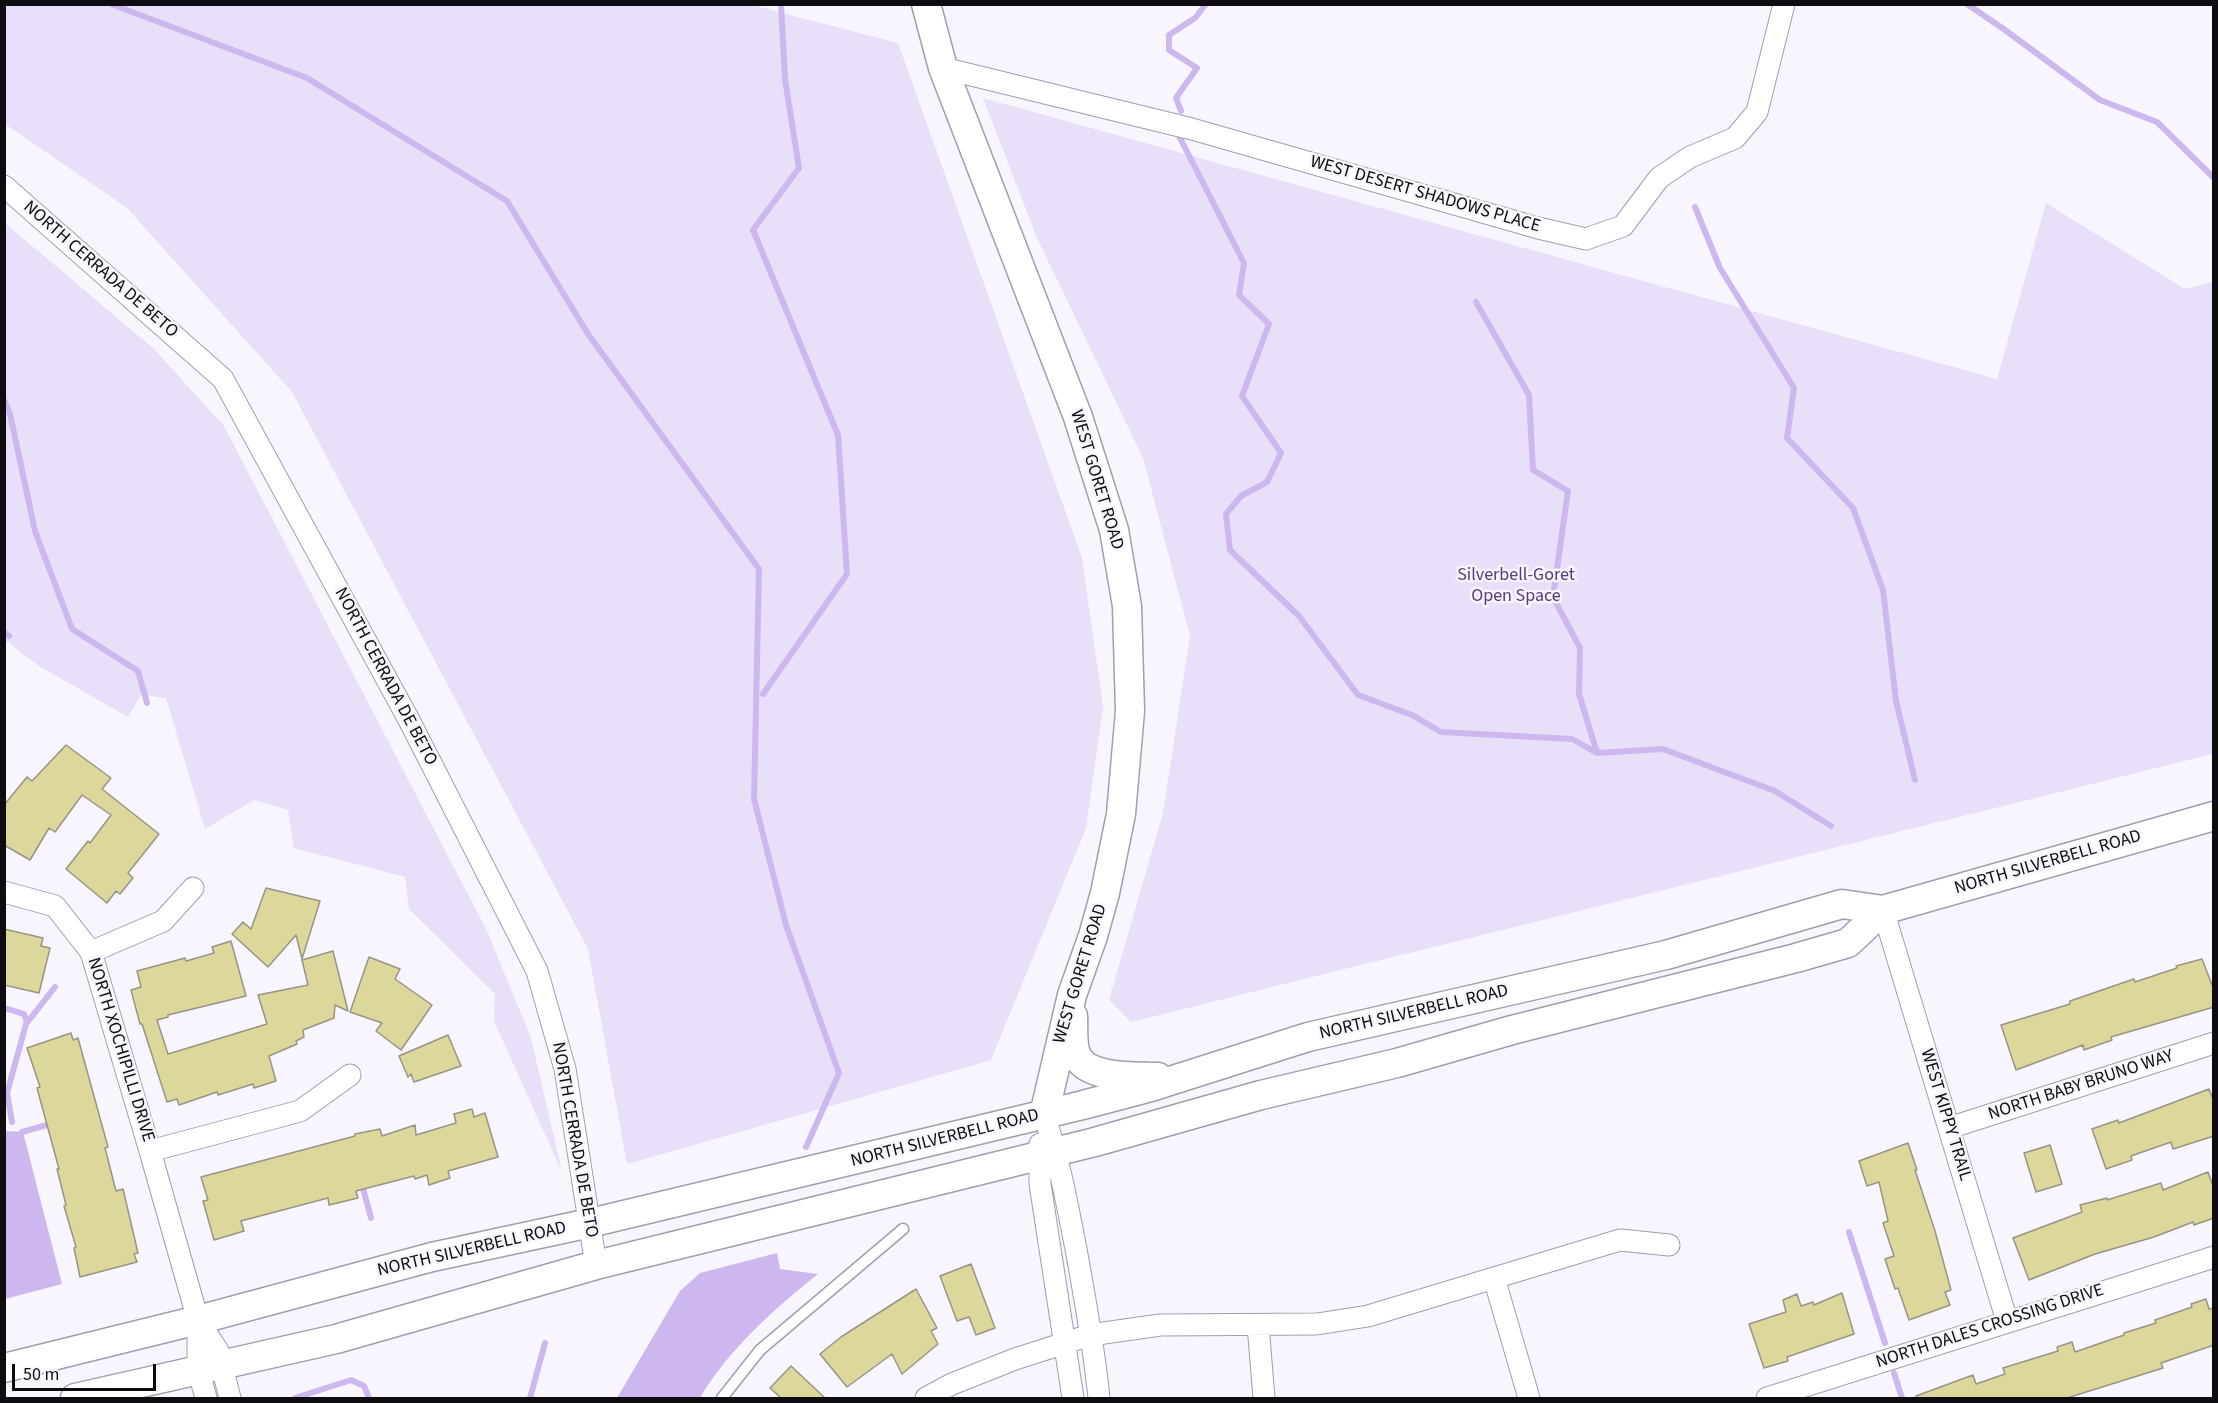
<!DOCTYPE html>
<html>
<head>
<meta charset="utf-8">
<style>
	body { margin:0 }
	#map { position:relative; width:2218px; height:1403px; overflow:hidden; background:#f9f5ff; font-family:"Source Sans 3",sans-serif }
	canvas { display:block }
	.frame { position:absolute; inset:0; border:6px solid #0e0c11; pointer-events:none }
	.scale { position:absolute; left:12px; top:1364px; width:144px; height:27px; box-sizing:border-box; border:3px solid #0e0c11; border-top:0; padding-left:8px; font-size:18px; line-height:21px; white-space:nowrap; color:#0e0c11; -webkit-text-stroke:4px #f9f5ff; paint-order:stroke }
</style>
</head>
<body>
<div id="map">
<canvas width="2218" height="1403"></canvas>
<div class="frame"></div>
<div class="scale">50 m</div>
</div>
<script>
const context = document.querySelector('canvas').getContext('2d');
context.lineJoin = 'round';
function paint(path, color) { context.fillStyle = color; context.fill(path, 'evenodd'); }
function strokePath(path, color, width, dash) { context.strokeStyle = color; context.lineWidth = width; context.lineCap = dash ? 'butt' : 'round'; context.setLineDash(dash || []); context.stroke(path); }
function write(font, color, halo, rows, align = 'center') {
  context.font = font + ' "Source Sans 3",sans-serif'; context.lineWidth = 5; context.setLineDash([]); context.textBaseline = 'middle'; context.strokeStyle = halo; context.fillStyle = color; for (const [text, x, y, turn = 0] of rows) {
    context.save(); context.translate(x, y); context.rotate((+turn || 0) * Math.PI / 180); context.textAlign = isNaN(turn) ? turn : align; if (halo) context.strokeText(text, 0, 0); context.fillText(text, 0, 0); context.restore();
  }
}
const green = new Path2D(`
	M4,5H752L898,43L1082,558L1103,707L1086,828L991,1060L627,1164L588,949L292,392L127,208L5,124Z
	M983,98L1997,379L2046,203L2185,289L2213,282V754L1131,1022L1109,1000L1163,813L1190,636L1143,458L1037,238Z
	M5,223L154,349L224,426L487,931L531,1038L562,1172L494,1021L495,994L409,909L405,877L294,848L288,810L254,800L205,829L166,698L141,695L128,717L39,666L5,640Z`);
const water = new Path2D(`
	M5,1131L23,1132L62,1284L5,1299Z
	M777,1253L780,1269L818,1274C774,1309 728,1350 700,1398H617L680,1291L700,1273Z`);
const stream = new Path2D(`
	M111,4L307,78L507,201L588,334L759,569L754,799L786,925L839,1073L806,1147
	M1967,4L2005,30L2100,100L2157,122L2214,178
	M1181,111L1176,98L1197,68L1169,50V35L1195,18L1206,4
	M1180,138L1244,263L1239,295L1269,324L1242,396L1281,453L1267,482L1241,496L1226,514L1230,550L1299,616L1358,695L1412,715L1441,732L1572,739L1597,753L1663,749L1775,791L1831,826
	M1695,207L1720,268L1794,388L1787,438L1853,508L1883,590L1896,701L1915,780
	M1476,302L1529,395L1533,470L1568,491L1553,597L1580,648L1579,694L1597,753
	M4,400L10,414L35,531L72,629L138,671L147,703
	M4,632L9,636
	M763,694L847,574L838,435L753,230L799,168L785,79L781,4
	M4,1008L24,1014L27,1022
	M12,1122L7,1093L26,1024L55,987
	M22,1132L54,1123
	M361,1181L371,1218
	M1849,1232L1885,1343
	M1894,1373L1902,1398
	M295,1398L351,1380L364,1386L369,1398
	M530,1398L545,1343`);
const building = new Path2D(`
	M66,745L111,778L102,789L159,834L128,873L133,878L120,894L116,891L107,903L66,869L88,841L90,843L111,815L82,795L55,832L49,828L30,860L4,845V805L27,777L32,781Z
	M266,888L320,901L302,959L296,935L268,967L232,934L243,922L251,929Z
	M4,929L43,938L41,946L50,948L39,993L4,985Z
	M231,941L246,996L168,1015V1017L157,1020L168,1054L267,1024L258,995L308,985L302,960L333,951L348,1011L335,1005L334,1018L303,1030L304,1037L296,1041L297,1044L269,1056L276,1081L254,1088L253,1084L218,1095L217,1092L179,1105L177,1099L167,1102L142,1024H140L131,990L141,987L137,971L185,958L186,961L214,953L212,947Z
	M369,957L400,969L395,979L432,1005L401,1050L376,1031L382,1023L350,1012Z
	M2202,959L2214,990V1007L2111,1037L2112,1040L2084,1050L2083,1045L2016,1070L2001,1025L2070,1004V1001L2134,979L2135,982L2177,968L2176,966Z
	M71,1033L73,1040L78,1038L108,1147L105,1148L116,1191L123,1189L138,1253L134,1254L137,1262L80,1277L74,1248L76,1247L64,1206L66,1205L57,1169H59L37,1088L40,1087L27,1048Z
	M448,1035L461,1066L414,1082L411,1074L408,1077L399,1056Z
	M2209,1089L2214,1102V1136L2173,1149L2171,1142L2131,1156L2132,1160L2106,1169L2092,1129L2118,1120L2119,1123Z
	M472,1109L474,1117L485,1113L498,1157L448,1171L450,1178L429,1185L427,1175L415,1179L414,1176L356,1191L358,1198L329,1205L328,1198L241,1221L244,1231L214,1240L203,1201L208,1200L201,1177L355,1136V1134L380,1129L382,1136L415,1125L416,1135L456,1123L454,1114Z
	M1908,1143L1917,1170H1915L1935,1231L1951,1290L1945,1292L1950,1305L1909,1320L1898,1288L1895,1289L1885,1259L1894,1256L1883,1223L1888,1221L1879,1182L1867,1186L1859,1161Z
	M2050,1145L2062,1184L2036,1192L2024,1153Z
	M2208,1172L2214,1189V1218L2194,1225L2193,1222L2154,1237L2095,1254L2029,1280L2013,1238L2082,1212L2080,1205L2107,1198V1200L2161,1183L2163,1190Z
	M971,1264L995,1328L976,1335L969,1317L957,1321L940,1276Z
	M916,1289L937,1328L931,1331L938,1344L902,1374L892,1354L847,1387L820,1354L841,1337Z
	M1842,1293L1854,1334L1787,1357L1788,1361L1764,1368L1749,1324L1786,1312L1783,1300L1797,1294L1801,1306L1813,1302L1814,1305Z
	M2206,1299L2209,1309L2214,1308V1345L2161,1363L2163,1368L2067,1398H1917L1916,1396L1973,1375L1976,1384L2005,1374L2003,1368L2058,1351L2057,1347L2072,1342L2075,1352L2124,1335V1333L2156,1323L2155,1320L2192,1307L2191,1304Z
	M791,1366L825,1398H781L770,1388Z`);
const lane = new Path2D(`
	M722,1398L760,1350L903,1229`);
const street = new Path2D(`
	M943,68L1192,129L1538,228L1586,239L1623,226L1659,178L1690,157L1735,138L1757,112L1784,4
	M4,186L223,379L409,720L537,971L565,1069L596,1265
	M4,892L55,906L91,952L150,1151
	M1883,910L2007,1321
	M91,952L163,921L193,888
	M1044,1115C1059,1159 1067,1203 1076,1249C1085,1298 1094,1348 1099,1398
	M1949,1128L2214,1043
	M1040,1144V1184L1073,1398
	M1494,1278L1529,1398
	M198,1320V1369L206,1398
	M1258,1325L1264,1398
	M230,1398L218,1351L198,1320L150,1151L300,1111L350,1075
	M926,1398L952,1384L1015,1359L1090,1335L1160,1325L1317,1324L1368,1316L1620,1240L1669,1245
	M1767,1398L2214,1257`);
const secondary = new Path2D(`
	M926,4L943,68L1078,417L1114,530L1127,606L1130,711L1121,814L1105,893L1093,936L1072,995L1044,1115
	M1073,1016C1074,1028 1071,1047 1078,1058C1091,1079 1136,1076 1158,1077
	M4,1368L198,1320L432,1257L590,1223L1083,1105L1151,1087L1308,1037L1666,955L1842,904L1883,910L2214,816
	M75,1398L336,1339L596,1265L1095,1142L1261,1095L1397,1063L1512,1030L1796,958L1848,943L1883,910`);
const streetNames = [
	["WEST DESERT SHADOWS PLACE",1425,195,16],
	["NORTH CERRADA DE BETO",100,270,41],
	["WEST GORET ROAD",1096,480,73],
	["NORTH CERRADA DE BETO",385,677,62],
	["NORTH SILVERBELL ROAD",2048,863,-16],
	["WEST GORET ROAD",1081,974,-73],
	["NORTH SILVERBELL ROAD",1414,1013,-13],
	["NORTH XOCHIPILLI DRIVE",120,1050,73],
	["NORTH BABY BRUNO WAY",2081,1086,-18],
	["WEST KIPPY TRAIL",1945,1115,73],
	["NORTH SILVERBELL ROAD",945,1139,-14],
	["NORTH CERRADA DE BETO",574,1140,80],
	["NORTH SILVERBELL ROAD",472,1250,-13],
	["NORTH DALES CROSSING DRIVE",1990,1327,-18]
];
const parkNames = [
	["Silverbell-Goret",1516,576],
	["Open Space",1516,597]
];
paint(green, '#e8dff9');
paint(water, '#ccb8ee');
strokePath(stream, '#ccb8ee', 6);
paint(building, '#dcd79b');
strokePath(building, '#969586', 1.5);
strokePath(lane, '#a29dac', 13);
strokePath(street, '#a29dac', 23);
strokePath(secondary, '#a29dac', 31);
strokePath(lane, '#fff', 10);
strokePath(street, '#fff', 21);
strokePath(secondary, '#fff', 28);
write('18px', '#0e0c11', '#f9f5ff', streetNames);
write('18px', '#573b7c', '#f9f5ff', parkNames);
</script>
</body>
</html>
